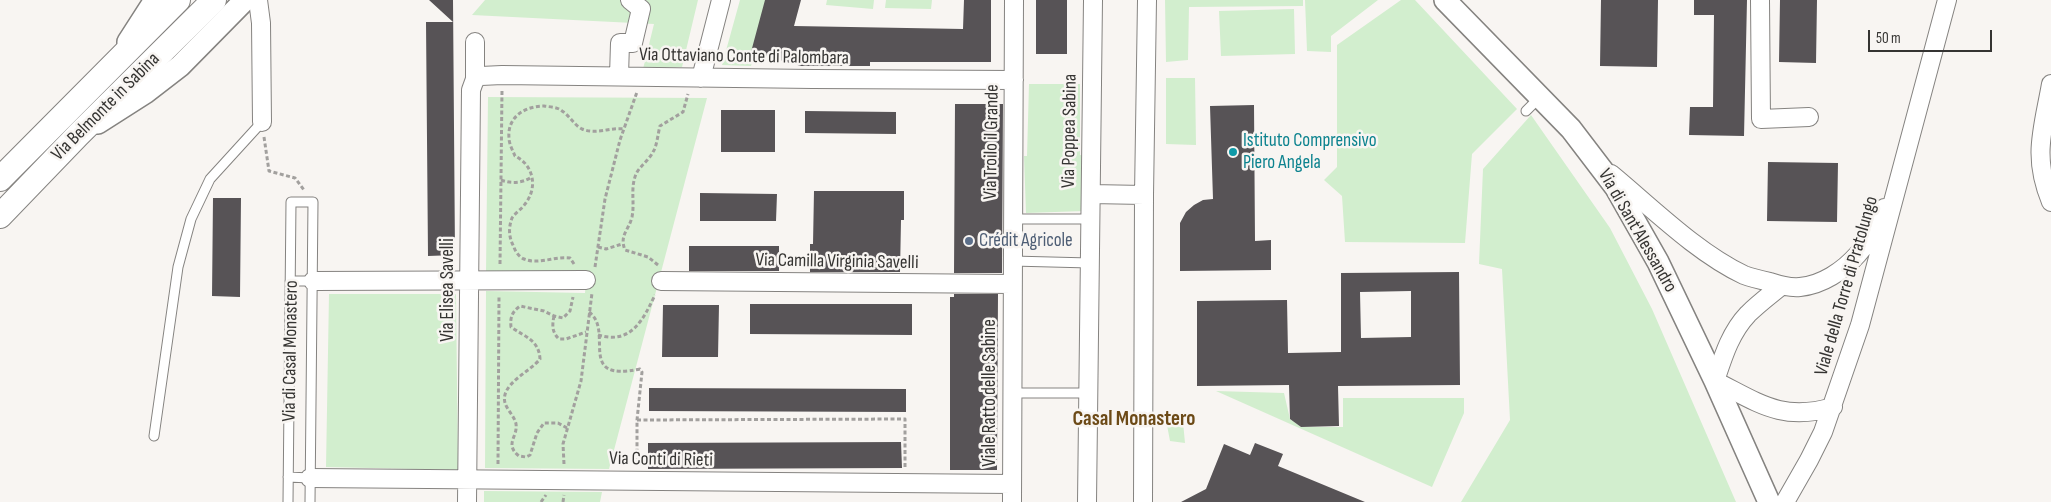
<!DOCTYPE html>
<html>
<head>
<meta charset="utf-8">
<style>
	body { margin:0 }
	#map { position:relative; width:2051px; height:502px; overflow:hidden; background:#f8f5f2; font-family:"Sofia Sans Condensed",sans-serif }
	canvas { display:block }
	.scale { position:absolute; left:1868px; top:30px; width:124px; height:22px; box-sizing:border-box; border:2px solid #353432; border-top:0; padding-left:6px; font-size:15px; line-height:18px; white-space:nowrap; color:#353432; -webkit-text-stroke:4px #f8f5f2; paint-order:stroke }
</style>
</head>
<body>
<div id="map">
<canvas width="2051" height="502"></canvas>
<div class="scale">50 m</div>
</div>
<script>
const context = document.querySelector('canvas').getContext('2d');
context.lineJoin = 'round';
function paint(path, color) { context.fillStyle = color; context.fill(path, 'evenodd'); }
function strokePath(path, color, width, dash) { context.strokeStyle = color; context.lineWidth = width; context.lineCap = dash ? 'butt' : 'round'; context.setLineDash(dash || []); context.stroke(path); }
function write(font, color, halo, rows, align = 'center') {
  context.font = font + ' "Sofia Sans Condensed",sans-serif'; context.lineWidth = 5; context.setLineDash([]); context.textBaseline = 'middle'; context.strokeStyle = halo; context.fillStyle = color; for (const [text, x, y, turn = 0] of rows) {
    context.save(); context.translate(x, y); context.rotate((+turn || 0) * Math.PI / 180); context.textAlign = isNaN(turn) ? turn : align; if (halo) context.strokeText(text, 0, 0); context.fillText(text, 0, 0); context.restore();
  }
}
const green = new Path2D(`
	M485,0H698L682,67L643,69L654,24L472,15Z
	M740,0H769L751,66L722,65Z
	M827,0H874L873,9L826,5Z
	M886,0H932L931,9L885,8Z
	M1165,0H1303V6L1189,7L1188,60L1166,62Z
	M1305,0H1378L1331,36V52L1307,51Z
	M1401,0H1415L1517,109L1472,154L1465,243L1345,242L1342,196L1324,180L1337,167V45Z
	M1294,9L1295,54L1221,56L1219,11Z
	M1166,78H1195L1196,145L1166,144Z
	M1029,84H1080V155L1085,156L1084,211L1026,213L1024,156H1027Z
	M488,97L707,98L609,469L485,468L486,291L585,293L586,280L486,272Z
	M1531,115L1610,228L1652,309L1736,502H1461L1510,420L1502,269L1479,264L1483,169Z
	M329,294H456L458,470L326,467Z
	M1216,391L1284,393L1290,419L1301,427H1343V398H1464V413L1432,487Z
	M1183,422L1185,443L1170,441L1167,425Z
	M484,491L602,492L600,502H484Z`);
const building = new Path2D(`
	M429,0H453L455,255L428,256L426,22H453Z
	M765,0H801L794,26L963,29L964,0H991V62H870V66H801L751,52Z
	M1036,0H1067V54H1036Z
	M1601,0H1658L1657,67L1600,66Z
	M1694,0H1747L1744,136L1689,135L1690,107H1713L1714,15H1694Z
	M1780,0H1817L1816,63L1779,62Z
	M955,104H1003L1002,273H954Z
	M1254,105L1255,241L1271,240V270L1180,271V223L1186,212L1194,205L1203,200L1213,199L1210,106Z
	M721,110H775V152H721Z
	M805,111L896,112V134L805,133Z
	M1768,162L1838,163L1837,222L1767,221Z
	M814,191H904V220H901L900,272H810V244H813Z
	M700,193L777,194L776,221H700Z
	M213,198H241L240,297L212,296Z
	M689,246H779V271H689Z
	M1459,272L1460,385L1338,386L1339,426L1301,427L1290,419L1289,385L1197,386V301L1287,300L1288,353L1341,352V273ZM1411,291V337L1361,338L1360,292Z
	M954,294H998L997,470H950V297H954Z
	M750,304H912V335L750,334Z
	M663,305H719L718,357H662Z
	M649,388L906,389V412L649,411Z
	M901,442L902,468L648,469V443Z
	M1255,443L1283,454L1278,466L1365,502H1181L1206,489L1224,444L1250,455Z`);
const path = new Path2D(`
	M264,137L269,171L295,178L304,190
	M501,180C512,184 522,183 532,177
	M598,247L606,249L622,244
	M500,264L502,90
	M574,264L570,258C555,256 538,265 524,259C519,257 515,251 514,247C509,238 508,229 512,218C515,213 522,209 525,204C538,188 534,165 515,156C513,151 509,144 509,138C507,117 525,106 544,106C550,107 558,107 562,111C570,116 574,125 582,129C596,135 610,127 624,129
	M658,265L648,257L625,250C619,235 629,230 632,217C635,202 630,189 636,174C640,166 649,160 653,152C657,146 658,133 660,126L683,112L688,94
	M595,267L605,199L620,140L637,92
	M589,312C615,331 575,383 640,369L642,372L637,420V466
	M554,316C552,326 552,332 559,339H566L586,332
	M598,335C631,345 643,320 655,295
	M637,420L905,419V469
	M567,428L558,423H544L537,433L530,455L526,457L519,456C504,444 518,437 516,424C515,417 507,410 505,403C500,384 530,372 540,359C539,340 525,337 511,327C510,317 512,312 520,306L544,311L554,316L563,318L570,311L573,297
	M498,464L499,295
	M564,464L563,444L581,381L592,293
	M541,502L546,495
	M563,502L564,495`);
const service = new Path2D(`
	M1526,111L1541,96
	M1012,219H1090
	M1012,261L1090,263
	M290,281H313
	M1012,393H1088
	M154,436L178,267L191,219L210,179L262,122
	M288,477L310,478
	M288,502L291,202H313L310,502`);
const minor = new Path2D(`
	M258,0L261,23L262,122
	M1760,0L1761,119L1809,117
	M619,76L620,43H633L641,9L630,0
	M701,78L721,0
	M475,79L481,76L502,75L813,79L1014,80
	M2051,84C2043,130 2032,156 2051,202
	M1611,174C1651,207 1697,253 1744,275C1752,278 1761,280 1770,282C1779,285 1790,288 1800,287C1822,285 1843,271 1858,254C1870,241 1876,223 1884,208
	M1091,194L1144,195
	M313,281L586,280
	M661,281L1012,284
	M1781,286C1770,295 1758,304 1748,314C1730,333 1723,357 1715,381C1759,403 1782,422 1833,407
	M310,478L1012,484
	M467,502L471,90L475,79V42
	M1012,502L1014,0
	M1087,502L1093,0
	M1143,502L1144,195L1147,0
	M1785,502L1809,460L1823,432L1860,325L1947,0`);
const tertiary = new Path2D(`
	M1445,0L1571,129L1616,188L1658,262L1715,381L1769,502
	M128,42L155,0
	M98,123L145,93L180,66L245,0`);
const secondary = new Path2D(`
	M0,179L178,0
	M0,216L79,134L214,0`);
const markers = [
	[1233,152,5,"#0f9aa8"],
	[969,241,5,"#5c6f8a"]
];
const streetNames = [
	["Via Ottaviano Conte di Palombara",744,57,1],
	["Via Belmonte in Sabina",106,107,-45],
	["Via Poppea Sabina",1070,131,-89],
	["Via Troilo il Grande",992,142,-89],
	["Via di Sant'Alessandro",1637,231,60],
	["Via Camilla Virginia Savelli",837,262,1],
	["Viale della Torre di Pratolungo",1847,286,-74],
	["Via Elisea Savelli",448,290,-90],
	["Via di Casal Monastero",291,351,-89],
	["Viale Ratto delle Sabine",990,393,-90],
	["Via Conti di Rieti",661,460,1]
];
const cultureNames = [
	["Istituto Comprensivo",1243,141],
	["Piero Angela",1243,163]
];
const serviceNames = [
	["Crédit Agricole",979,241]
];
const quarterNames = [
	["Casal Monastero",1134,420]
];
paint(green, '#d2eece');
paint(building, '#575356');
strokePath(service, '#858380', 11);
strokePath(minor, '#858380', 20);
strokePath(tertiary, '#858380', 24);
strokePath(secondary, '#858380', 26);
strokePath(path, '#a2a09e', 3, [4, 2.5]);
strokePath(service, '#fff', 9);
strokePath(minor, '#fff', 18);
strokePath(tertiary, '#fff', 21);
strokePath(secondary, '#fff', 24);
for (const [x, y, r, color] of markers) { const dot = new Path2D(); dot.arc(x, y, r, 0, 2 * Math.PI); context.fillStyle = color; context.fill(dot); strokePath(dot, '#f8f5f2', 2); }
write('19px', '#353432', '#f8f5f2', streetNames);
write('19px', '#0d838f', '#f8f5f2', cultureNames, 'left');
write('19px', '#4e5e75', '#f8f5f2', serviceNames, 'left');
write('bold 21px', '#6c4a17', '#f8f5f2', quarterNames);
</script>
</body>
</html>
